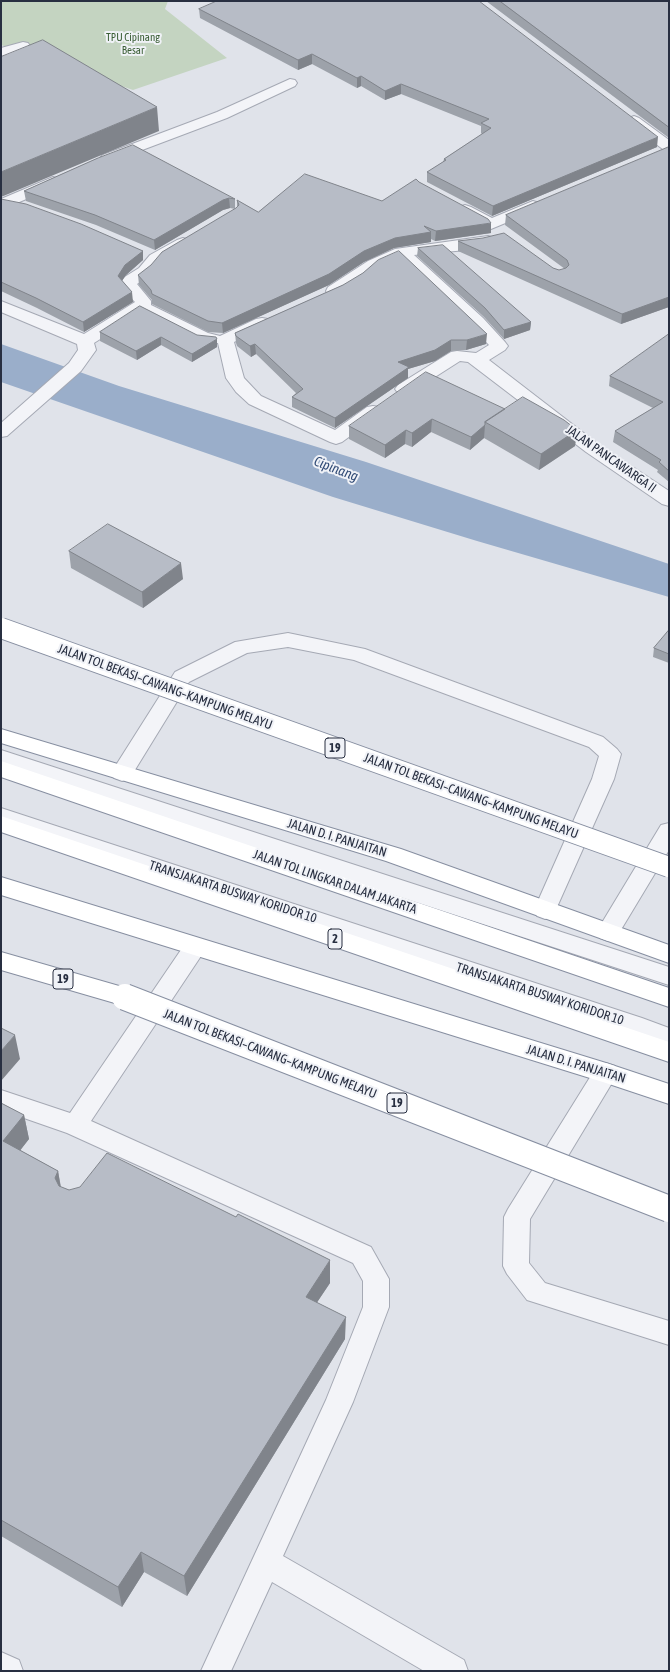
<!DOCTYPE html>
<html>
<head>
<meta charset="utf-8">
<style>
	body { margin:0 }
	#map { position:relative; width:670px; height:1672px; overflow:hidden; background:#e0e3ea; font-family:"Asap Condensed",sans-serif }
	canvas { display:block }
	.frame { position:absolute; inset:0; border:2px solid #282f41; pointer-events:none }
</style>
</head>
<body>
<div id="map">
<canvas width="670" height="1672"></canvas>
<div class="frame"></div>
</div>
<script>
const context = document.querySelector('canvas').getContext('2d');
context.lineJoin = 'round';
function paint(path, color) { context.fillStyle = color; context.fill(path, 'evenodd'); }
function strokePath(path, color, width, dash) { context.strokeStyle = color; context.lineWidth = width; context.lineCap = dash ? 'butt' : 'round'; context.setLineDash(dash || []); context.stroke(path); }
function write(font, color, halo, rows, align = 'center') {
  context.font = font + ' "Asap Condensed",sans-serif'; context.lineWidth = 4; context.setLineDash([]); context.textBaseline = 'middle'; context.strokeStyle = halo; context.fillStyle = color; for (const [text, x, y, turn = 0] of rows) {
    context.save(); context.translate(x, y); context.rotate((+turn || 0) * Math.PI / 180); context.textAlign = isNaN(turn) ? turn : align; if (halo) context.strokeText(text, 0, 0); context.fillText(text, 0, 0); context.restore();
  }
}
const green = new Path2D(`
	M1,1H168L165,9L227,58L133,90L1,45Z`);
const water = new Path2D(`
	M1,344L119,386L366,462L669,564V597L477,541L333,497L1,382Z`);
const lane = new Path2D(`
	M23,42L28,43L30,46L28,49L1,57V48Z
	M288,633L365,649L603,737L617,749L621,754L614,779L553,916L545,919L537,916L534,910L592,779L599,756L589,747L354,660L288,647L247,653L189,682L130,778L122,781L114,778L111,773L175,672L235,642Z
	M1,750L669,967V985L1,766Z
	M1,808L642,1018L669,1028V1048L626,1032L1,824Z
	M669,823V850L616,938L608,941L600,938L597,932L600,926L661,825Z
	M195,938L203,941L207,947L91,1121L371,1247L389,1279V1307L353,1402L283,1556L464,1660L468,1671H424L272,1582L231,1671H201L326,1400L363,1307V1281L353,1263L67,1133L1,1110V1090L70,1113L187,941Z
	M606,1063L615,1066L618,1073L530,1219L529,1263L545,1283L669,1321V1345L527,1300L507,1274L503,1266L504,1217L508,1209L597,1066Z
	M1,1652L19,1660L23,1671H1Z`);
const street = new Path2D(`
	M290,79L295,80L297,83L295,86L227,118L113,161L108,163L103,161L100,158L103,155L217,112Z
	M634,116L639,118L669,140V152L664,150L629,124L626,121L629,118Z
	M53,177L59,179L61,182L59,185L10,206L1,207V199Z
	M533,201L539,203L541,206L539,209L491,229L485,227L459,213L457,210L459,207L465,205L471,207L492,218Z
	M488,236L494,238L496,241L494,244L466,250L414,255L483,318L505,342L508,346L505,350L489,360L598,444L669,491V506L662,504L586,452L468,362L460,361L410,393L404,394L398,393L395,389L398,385L451,352L457,351L476,353L489,345L471,326L399,259L380,268L340,295L334,296L328,295L326,291L328,287L368,261L395,249Z
	M183,238L189,240L191,243L189,246L162,261L151,274L137,284L151,301V305L208,333L220,336L256,319L262,318L268,319L270,323L268,327L234,342L244,378L261,396L335,430L367,407L373,406L379,407L382,411L379,415L342,442L336,444L330,442L249,404L236,392L226,378L218,343L198,342L141,313L94,343L96,350L81,371L7,436L1,437V423L69,363L78,350L77,344L1,312V301L84,334L135,302L120,286L123,278L139,268L150,255L177,240Z`);
const highway = new Path2D(`
	M1,729L401,849L669,945V963L386,861L1,743Z
	M1,761L669,988V1007L1,777Z
	M1,816L669,1042V1062L1,832Z
	M1,877L606,1063L669,1084V1104L606,1083L1,895Z
	M1,952L133,990L137,997L133,1004L125,1006L1,970Z`);
const highwayBridgeFar1 = new Path2D(`
	M1,628L669,867`);
const highwayBridge = new Path2D(`
	M125,997L669,1209`);
const wall = new Path2D(`
	M486,1H669V138Z
	M199,9L657,147L492,216L427,182V172L443,162L444,159L482,134L481,133V126L401,94L385,100L361,86L357,88L312,64L298,70L200,18Z
	M669,147V307L621,324L458,251V241L559,270L565,269L505,225L506,215Z
	M98,158L235,199V209L237,207V200L258,212L382,201L419,182L491,233L435,241L431,239V242L394,248L364,262L329,285L223,333L208,332L152,304V300L139,285L138,275L235,209L230,208L223,210L155,250L96,225L26,201L24,191Z
	M1,199L143,251V260L126,275L122,281L133,302L84,332L37,308L1,291Z
	M418,248L531,322L530,330L504,339L484,317L417,256Z
	M343,285L486,344L466,350L451,351L435,361L408,369V378L335,428L292,407V397L296,393L256,354L251,357L237,346L236,343L235,333Z
	M140,306L217,347L192,362L161,345L137,360L100,341V332Z
	M669,334V482L657,472L658,470L613,442L615,431L653,408L609,386L610,376Z
	M505,409V410L577,430L575,446L539,470L484,438L470,450L431,432L412,447L405,444L385,458L349,439V426Z
	M69,551L183,579L143,608L71,568Z
	M669,630V663L653,657L654,648Z
	M1,1103L24,1115L29,1139L20,1150L58,1171L61,1187L330,1283L317,1302L345,1339L187,1596L144,1572L122,1607L1,1536Z`);
const shadedWall = new Path2D(`
	M312,54V64L298,70V60Z
	M361,76V86L357,88V78Z
	M401,84V94L385,100V91Z
	M157,107L159,131L1,197V172Z
	M658,137L657,147L492,216L493,206Z
	M229,198L230,208L223,210L155,250L154,240L223,200Z
	M491,223V233L435,241L436,231Z
	M431,232V242L394,248L364,262L329,285L223,333L222,323L364,251L395,238Z
	M143,251V260L126,275L119,285L118,276L125,265Z
	M132,292L133,302L84,332L83,322Z
	M669,297V307L621,324L622,314Z
	M531,322L530,330L504,339V330Z
	M487,334L486,344L466,350L467,340Z
	M161,337V345L137,360L136,351Z
	M217,339V347L192,362V354Z
	M451,340V351L435,361L408,369V378L335,428V418L398,362Z
	M255,344L256,354L251,357L250,346Z
	M432,419L431,432L412,447V433Z
	M485,425L484,438L470,450L471,437Z
	M406,430L405,444L385,458V445Z
	M577,430L575,446L539,470L541,454Z
	M181,563L183,579L143,608L142,592Z
	M15,1035L20,1059L1,1081V1051Z
	M24,1115L29,1139L9,1165L3,1141Z
	M58,1171L62,1195L55,1178Z
	M330,1260V1283L306,1319V1297Z
	M346,1317L345,1339L187,1596L184,1576Z
	M141,1552L144,1572L122,1607L118,1587Z`);
const building = new Path2D(`
	M217,1H479L658,137L493,206L427,172L446,160L444,159L491,128L481,123L489,119L401,84L385,91L361,76L357,78L312,54L298,60L199,9Z
	M500,1H669V127Z
	M43,40L157,107L1,172V57Z
	M133,145L235,199L229,198L223,200L154,240L95,215L24,191L98,158Z
	M669,147V297L622,314L458,241L483,238L504,233L553,268L559,270L566,268L569,265L567,260L506,215Z
	M305,174L382,201L416,179L419,182L488,219L491,223L436,231L424,226L431,232L395,238L364,251L329,274L222,323L208,321L152,294L151,290L138,275L151,265L162,252L236,208L239,205L237,200L258,212Z
	M1,199L26,204L81,224L143,251L125,265L118,276L132,292L83,322L36,298L1,282Z
	M443,245L531,322L504,330L485,308L418,248Z
	M399,251L487,334L467,340H451L435,350L398,362L409,367L335,418L292,397L303,389L255,344L250,346L236,336L235,333L343,285L363,273L378,260Z
	M140,306L197,335L216,337L217,339L192,354L161,337L136,351L100,332Z
	M669,334V471L659,462L661,460L615,431L663,402L610,376Z
	M426,372L505,409L485,422V425L471,437L432,419L412,433L406,430L385,445L349,426Z
	M523,397L564,420L577,430L541,454L485,422Z
	M108,524L181,563L142,592L69,551Z
	M669,630V654L654,648Z
	M1,1028L15,1035L1,1051Z
	M1,1103L24,1115L3,1141L58,1171L55,1178L59,1186L69,1190L80,1187L107,1153L236,1217L238,1214L330,1260L306,1297L346,1317L184,1576L141,1552L118,1587L1,1520Z`);
const farParknames = [
	["TPU Cipinang",133,38],
	["Besar",133,51]
];
const shields = [
	[335,748,20],
	[335,939,14],
	[63,979,20],
	[397,1103,20]
];
const shieldNames = [
	["19",335,748],
	["2",335,939],
	["19",63,979],
	["19",397,1103]
];
const streetNames = [
	["JALAN PANCAWARGA II",611,459,35],
	["JALAN TOL BEKASI–CAWANG–KAMPUNG MELAYU",165,687,20],
	["JALAN TOL BEKASI–CAWANG–KAMPUNG MELAYU",471,796,20],
	["JALAN D. I. PANJAITAN",337,838,17],
	["JALAN TOL LINGKAR DALAM JAKARTA",335,882,19],
	["TRANSJAKARTA BUSWAY KORIDOR 10",233,892,18],
	["TRANSJAKARTA BUSWAY KORIDOR 10",540,994,18],
	["JALAN TOL BEKASI–CAWANG–KAMPUNG MELAYU",270,1054,21],
	["JALAN D. I. PANJAITAN",576,1064,17]
];
const waterNames = [
	["Cipinang",336,469,21]
];
paint(green, '#c4d4c1');
paint(water, '#9aaeca');
strokePath(lane, '#a5a9b4', 2);
strokePath(street, '#a5a9b4', 2);
strokePath(highway, '#878fa1', 2);
paint(lane, '#f3f4f8');
paint(street, '#f3f4f8');
paint(highway, '#fff');
strokePath(highwayBridgeFar1, '#878fa1', 22, []);
strokePath(highwayBridge, '#878fa1', 28, []);
strokePath(highwayBridgeFar1, '#fff', 20);
strokePath(highwayBridge, '#fff', 26);
paint(wall, '#9da2aa');
paint(shadedWall, '#80848b');
paint(building, '#b7bcc6');
strokePath(building, '#80848b', 1);
write('11px', '#3a5e35', '#f0f2f7', farParknames);
for (const [x, y, w] of shields) { const box = new Path2D(); box.roundRect(x - w / 2, y - 10, w, 20, 3); context.fillStyle = '#f0f2f7'; context.fill(box); strokePath(box, '#282f41', 1); }
write('bold 12px', '#282f41', null, shieldNames);
write('13px', '#282f41', '#f0f2f7', streetNames);
write('italic 14px', '#314b76', '#f0f2f7', waterNames);
</script>
</body>
</html>
